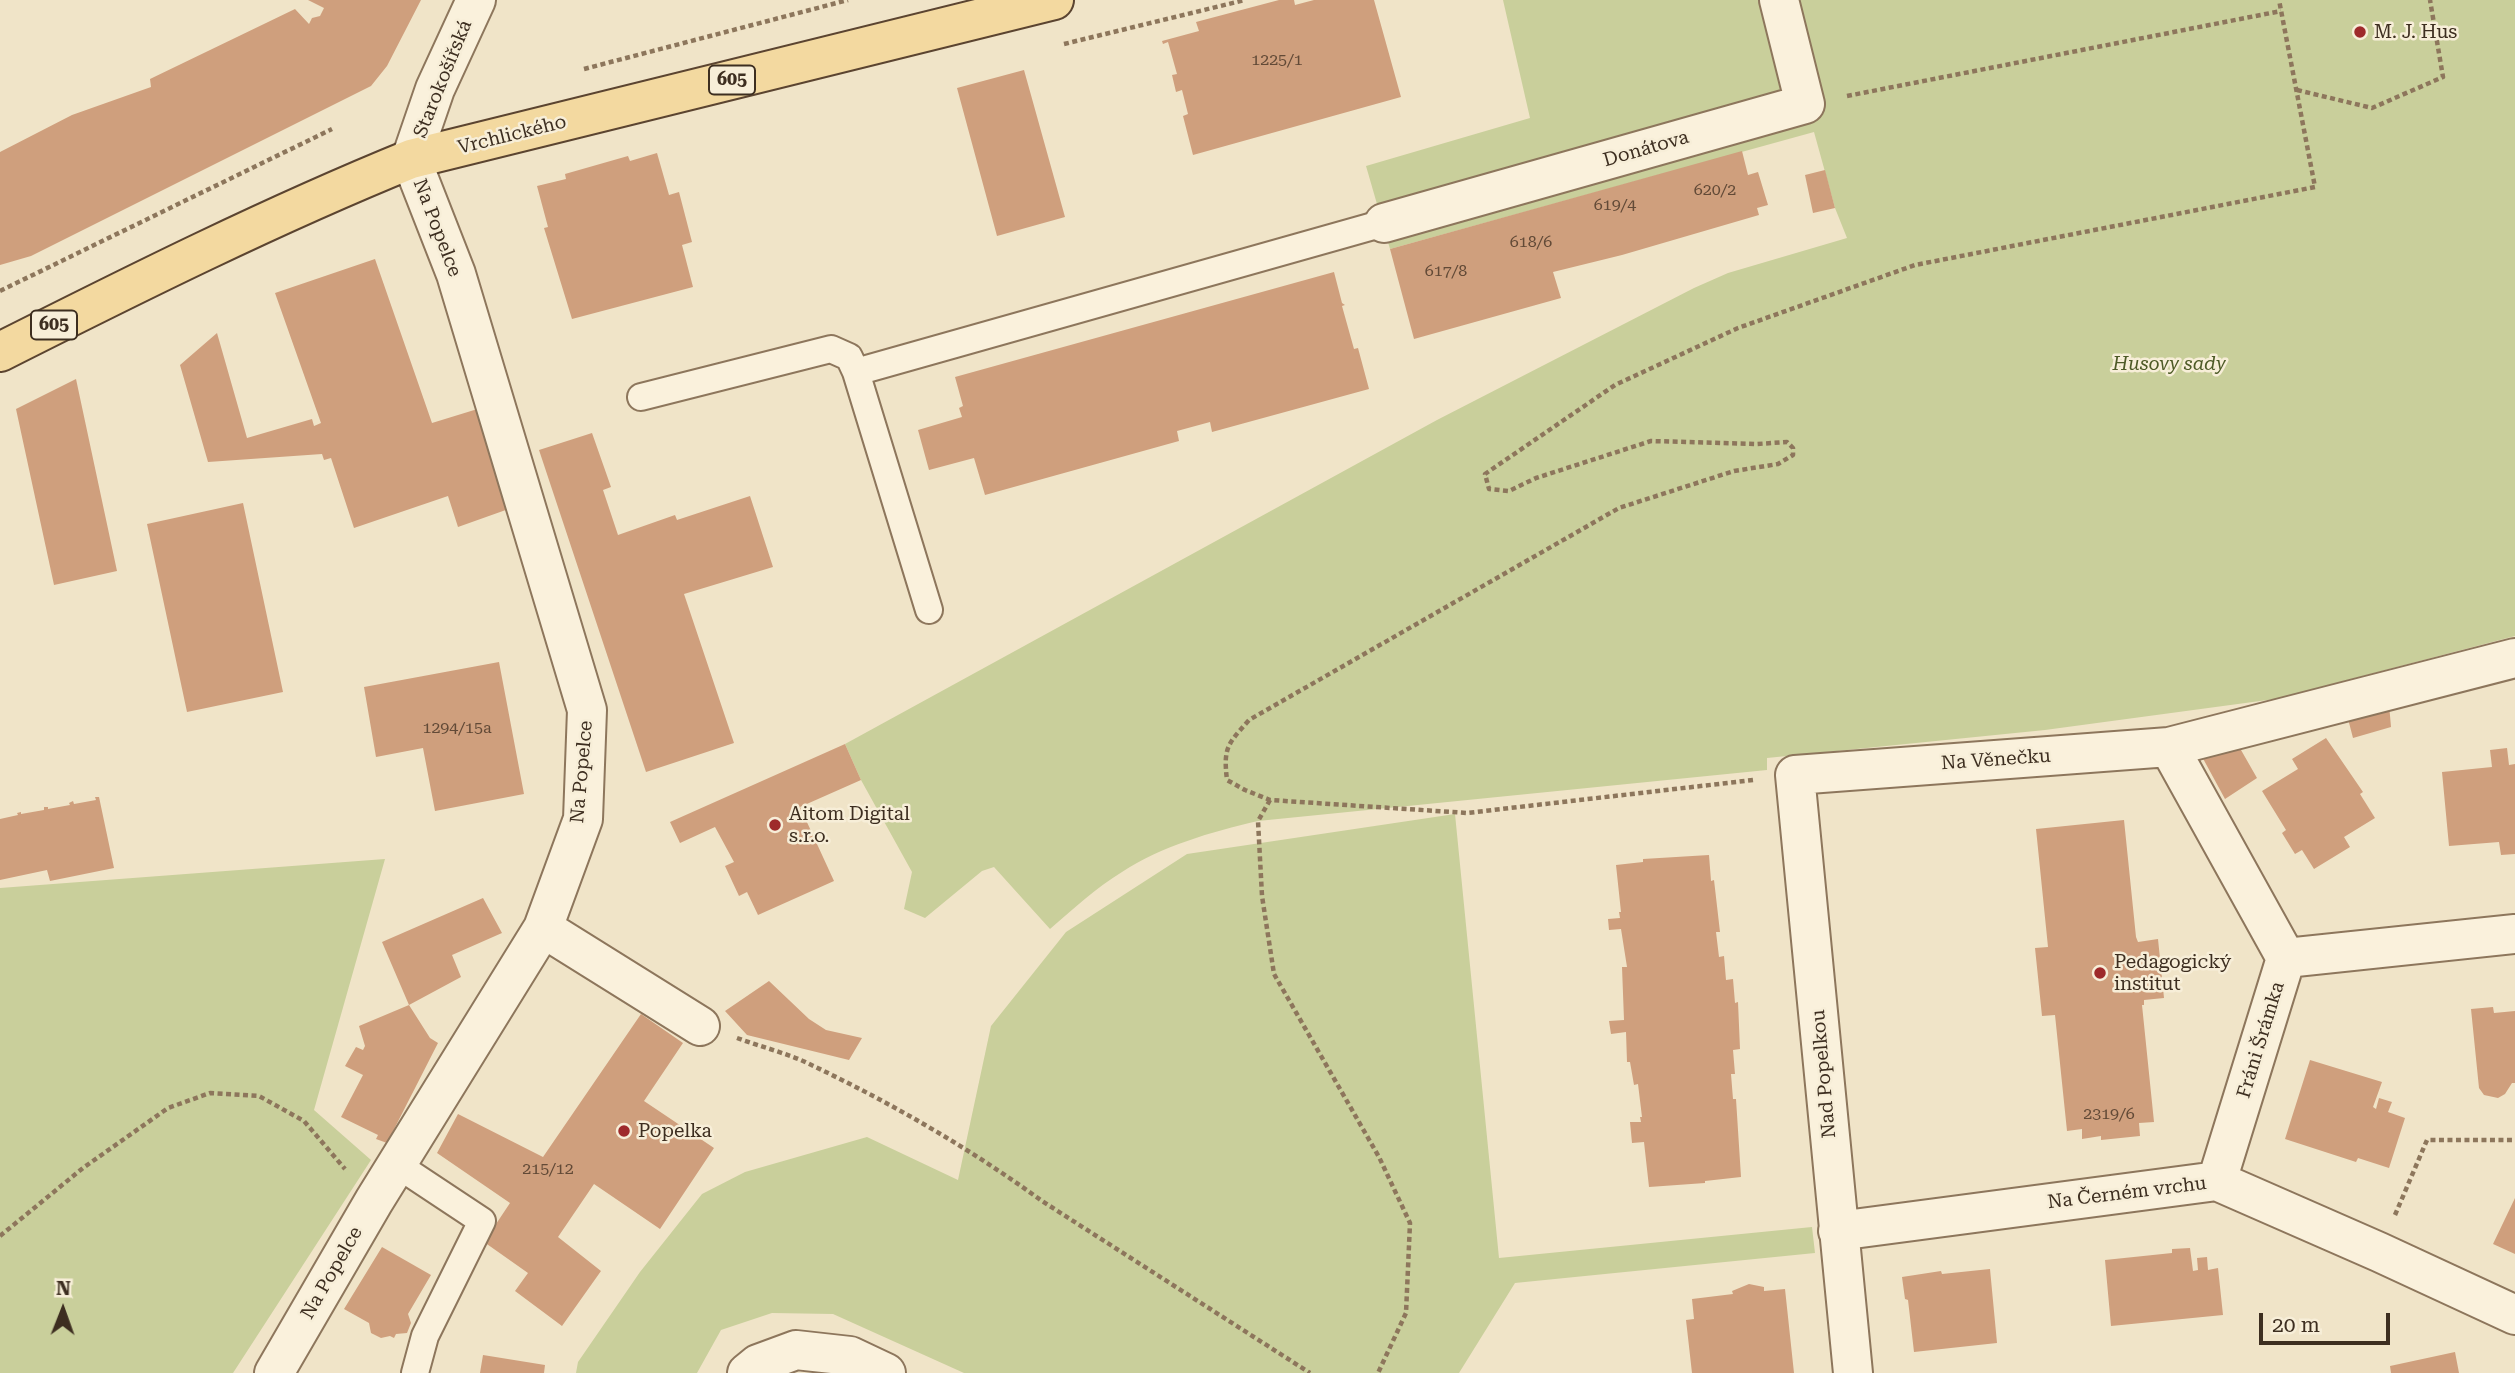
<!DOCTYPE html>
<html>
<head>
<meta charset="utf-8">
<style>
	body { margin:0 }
	#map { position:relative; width:2515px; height:1373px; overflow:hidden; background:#f0e4c8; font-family:"Roboto Serif",serif }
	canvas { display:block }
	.north { position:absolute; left:28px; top:1275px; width:70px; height:70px; -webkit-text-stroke:5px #f7eed8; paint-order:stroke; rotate:1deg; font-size:19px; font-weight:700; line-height:28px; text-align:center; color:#3d2e20 }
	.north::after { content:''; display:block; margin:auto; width:24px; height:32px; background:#3d2e20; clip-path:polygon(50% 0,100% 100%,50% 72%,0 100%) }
	.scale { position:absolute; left:2259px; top:1313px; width:131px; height:32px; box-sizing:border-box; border:4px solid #3d2e20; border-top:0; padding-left:9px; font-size:21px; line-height:24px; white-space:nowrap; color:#3d2e20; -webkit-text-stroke:5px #f7eed8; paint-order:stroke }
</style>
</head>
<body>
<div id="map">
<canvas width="2515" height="1373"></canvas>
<div class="north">N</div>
<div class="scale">20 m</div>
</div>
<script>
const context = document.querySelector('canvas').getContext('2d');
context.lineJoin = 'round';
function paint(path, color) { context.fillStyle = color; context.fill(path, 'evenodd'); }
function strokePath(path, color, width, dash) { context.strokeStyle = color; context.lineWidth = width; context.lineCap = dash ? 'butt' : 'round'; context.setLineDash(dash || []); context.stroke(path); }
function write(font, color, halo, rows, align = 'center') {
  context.font = font + ' "Roboto Serif",serif'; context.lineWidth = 5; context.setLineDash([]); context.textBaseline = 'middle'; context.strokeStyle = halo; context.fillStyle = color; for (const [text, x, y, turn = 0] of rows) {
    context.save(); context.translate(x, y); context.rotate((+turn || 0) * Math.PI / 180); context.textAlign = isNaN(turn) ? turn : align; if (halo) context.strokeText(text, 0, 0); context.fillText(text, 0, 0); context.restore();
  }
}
const green = new Path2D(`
	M1503,0H2515V636L2275,699L2045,730L1767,758V770L1258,821C1211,832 1162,846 1122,872C1096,888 1073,909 1050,929L994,867L982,871L925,918L904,909L912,872L861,780L845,744L1437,420L1694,288L1728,273L1847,238L1835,208L1814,132L1390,249L1366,166L1530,118Z
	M1455,814L1499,1258L1812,1227L1815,1253L1515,1283L1459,1373H964L833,1314L772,1313L721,1330L697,1373H576L578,1362L640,1272L702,1194L745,1172L867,1137L958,1180L991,1026L1066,932L1187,854Z
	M385,859L314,1110L371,1160L233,1373H0V888Z`);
const building = new Path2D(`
	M308,0H421L387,66L371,86L31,256L0,265V152L72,115L151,87L150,79L295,9L309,24L312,18L320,16L324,8Z
	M1279,0H1294L1295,5L1314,0H1374L1401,97L1193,155L1183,116L1188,114L1182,90L1176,92L1172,75L1177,74L1168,42L1163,44L1162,41L1199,31L1196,22Z
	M1024,70L1065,217L997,236L957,88Z
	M1742,151L1748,175L1758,172L1768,205L1757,208L1759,215L1622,255L1553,272L1561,298L1414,339L1390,249Z
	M657,153L669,195L679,192L692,242L682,245L693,287L572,319L544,228L548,227L537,186L566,179L565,174L628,156L630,161Z
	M1825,170L1835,208L1813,213L1805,175Z
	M375,259L432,423L484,407L517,506L458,527L448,496L354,528L331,458L324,460L322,454L208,462L180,365L217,333L247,438L312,419L314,426L321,423L275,293Z
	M1334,272L1342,303L1345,305L1342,306L1354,349L1358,348L1369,389L1212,432L1210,422L1177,431L1179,441L985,495L974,458L929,470L918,430L962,417L959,408L963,406L955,377Z
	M76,379L117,571L54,585L16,409Z
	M592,433L611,487L603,490L618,535L675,515L677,520L750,496L773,567L684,594L734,743L646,772L539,450Z
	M243,503L283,692L187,712L147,524Z
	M499,662L524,794L435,811L423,748L376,757L364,687Z
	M2389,704L2391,727L2353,738L2347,715Z
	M2326,738L2363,792L2360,794L2375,818L2344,837L2350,847L2314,869L2302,850L2295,854L2282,833L2286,830L2262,791L2298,769L2292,759Z
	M2237,743L2257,778L2225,799L2200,753Z
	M845,744L861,780L800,807L834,881L758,915L747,892L739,896L725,866L734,862L715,827L680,843L670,822Z
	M2507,748L2509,765L2515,764V854L2501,855L2499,842L2449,846L2442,772L2492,767L2490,750Z
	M95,797H99L114,868L50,881L47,870L0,880V819L18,815L17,813L21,812V814L44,810V807H48V809L70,805L69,803L73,801L74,804L96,800Z
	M2124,820L2136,937L2138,942L2158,939L2164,998L2144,1000V1005H2142L2154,1122L2139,1123L2140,1136L2101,1140V1136L2082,1139V1129L2067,1131L2055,1015L2042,1016L2035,948L2048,947L2036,829Z
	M1709,855L1711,881L1714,880L1720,932H1716L1719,957L1724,956L1726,980L1733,979L1735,1003L1738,1002L1740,1049L1733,1050L1735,1074H1731L1733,1099H1736L1741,1177L1705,1181V1183L1649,1187L1644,1142L1632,1143L1630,1122H1641L1640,1117H1642L1638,1084L1634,1085L1630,1062H1627L1626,1032L1611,1034L1609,1021L1624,1020L1622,967H1627L1621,929L1609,930L1608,919L1620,918L1619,912H1621L1616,865L1643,862V859Z
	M483,898L502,933L452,955L461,977L409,1005L382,942Z
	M769,981L809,1019L826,1030L862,1038L849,1060L747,1035L725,1011Z
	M409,1005L430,1038L438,1043L387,1143L376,1139L378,1135L341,1117L363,1075L345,1066L356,1047L363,1050L365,1046L359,1026Z
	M2493,1007L2494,1013L2515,1011V1083H2512L2505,1094L2498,1098L2484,1095L2479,1088L2471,1009Z
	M641,1014L683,1043L644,1101L714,1148L660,1229L594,1184L558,1237L601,1271L562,1326L515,1291L528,1273L484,1242L510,1203L437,1153L458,1114L543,1157Z
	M2310,1060L2382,1082L2373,1107L2376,1109L2379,1098L2392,1102L2388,1112L2405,1118L2389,1168L2358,1158L2356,1162L2285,1139Z
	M2515,1198V1254L2493,1244Z
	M382,1247L431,1275L408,1314L411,1323L407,1333L396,1334L394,1338L390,1336L381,1338L371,1333L369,1323L344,1309Z
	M2190,1248L2193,1271L2198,1270L2197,1258L2207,1257L2208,1270L2218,1268L2223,1315L2111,1326L2105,1260L2172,1253V1249Z
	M1990,1269L1997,1343L1914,1352L1908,1300L1905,1299L1902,1277L1941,1271L1942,1274Z
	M1749,1284L1764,1287V1291L1785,1289L1794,1373H1692L1686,1320L1694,1319L1692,1299L1733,1294L1732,1291Z
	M2455,1352L2459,1373H2391L2390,1366Z
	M483,1355L545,1365L544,1373H480Z`);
const path = new Path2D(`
	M1064,44L1245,0
	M584,69L848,0
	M2297,90L2372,108L2443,77L2430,0
	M1847,96L2281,11
	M0,291L332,129
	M1753,780L1467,813L1270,800L1245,790L1227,780C1223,747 1228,744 1249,720L1619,508L1734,471L1778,464L1793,455V448L1787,442L1757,444L1651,441L1536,478L1509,491L1489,489L1485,474L1615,385L1738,328L1915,265L2315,187L2279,0
	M1270,800L1258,821L1262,896L1274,974L1379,1157L1410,1223L1406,1313L1378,1373
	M737,1038C759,1046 782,1052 803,1061C886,1100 968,1147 1042,1201L1310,1373
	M2395,1215L2427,1140H2515
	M0,1236L83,1168L168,1108L210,1093L259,1096L304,1121L345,1169`);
const service = new Path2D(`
	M856,372L1384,223
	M641,397L831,349L849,357L856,372L929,610
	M396,1164L482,1221L425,1336L415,1373`);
const minor = new Path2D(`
	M1384,223L1805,104L1779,0
	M2169,747L2286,958
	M543,928L700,1026
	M2286,958L2515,934
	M2217,1181L2286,958
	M1838,1231L2217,1181L2379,1252L2515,1315
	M274,1373L374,1201L543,928L583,819L587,710L456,274L411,159L435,89L476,0
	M747,1373L758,1364L796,1350L850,1356L886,1373
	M1853,1373L1795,775L2169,747L2515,658`);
const primary = new Path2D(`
	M0,352C135,284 271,216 411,159L1054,0`);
const markers = [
	[2360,32,7,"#9e2a2b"],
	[775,825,7,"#9e2a2b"],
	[2100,973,7,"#9e2a2b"],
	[624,1131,7,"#9e2a2b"]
];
const numberNames = [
	["1225/1",1277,60],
	["620/2",1715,190],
	["619/4",1615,205],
	["618/6",1531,242],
	["617/8",1446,271],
	["1294/15a",457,728],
	["2319/6",2109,1114],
	["215/12",548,1169]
];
const shields = [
	[732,80,46],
	[54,325,46]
];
const shieldNames = [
	["605",732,80],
	["605",54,325]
];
const poiNames = [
	["M. J. Hus",2374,32],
	["Aitom Digital",789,814],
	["s.r.o.",789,836],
	["Pedagogický",2114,962],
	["institut",2114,984],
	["Popelka",638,1131]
];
const streetNames = [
	["Starokošířská",443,79,-68],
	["Vrchlického",512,135,-14],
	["Donátova",1646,149,-16],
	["Na Popelce",437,228,69],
	["Na Věnečku",1996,760,-4],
	["Na Popelce",582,772,-85],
	["Fráni Šrámka",2261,1040,-73],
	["Nad Popelkou",1824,1074,-95],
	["Na Černém vrchu",2127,1193,-7],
	["Na Popelce",332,1273,-60]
];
const parkNames = [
	["Husovy sady",2169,364]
];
paint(green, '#c9cf9b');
paint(building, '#cf9f7d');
strokePath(service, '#8d765c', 30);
strokePath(minor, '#8d765c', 42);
strokePath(primary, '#5b4430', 42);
strokePath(path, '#8d765c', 4.5, [5, 3.5]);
strokePath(service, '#faf1dc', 26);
strokePath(minor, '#faf1dc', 38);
strokePath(primary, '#f3d9a0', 38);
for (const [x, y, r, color] of markers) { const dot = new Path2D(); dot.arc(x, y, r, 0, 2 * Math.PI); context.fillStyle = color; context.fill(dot); strokePath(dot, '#f7eed8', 2.5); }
write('16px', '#624a37', null, numberNames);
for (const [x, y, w] of shields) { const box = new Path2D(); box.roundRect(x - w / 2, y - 14.5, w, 29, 5); context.fillStyle = '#f7eed8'; context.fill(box); strokePath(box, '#3d2e20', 2); }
write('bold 18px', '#3d2e20', null, shieldNames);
write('19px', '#3d2e20', '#f7eed8', poiNames, 'left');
write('19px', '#3d2e20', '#f7eed8', streetNames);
write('italic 19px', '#4d5a26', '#f7eed8', parkNames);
</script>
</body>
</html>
